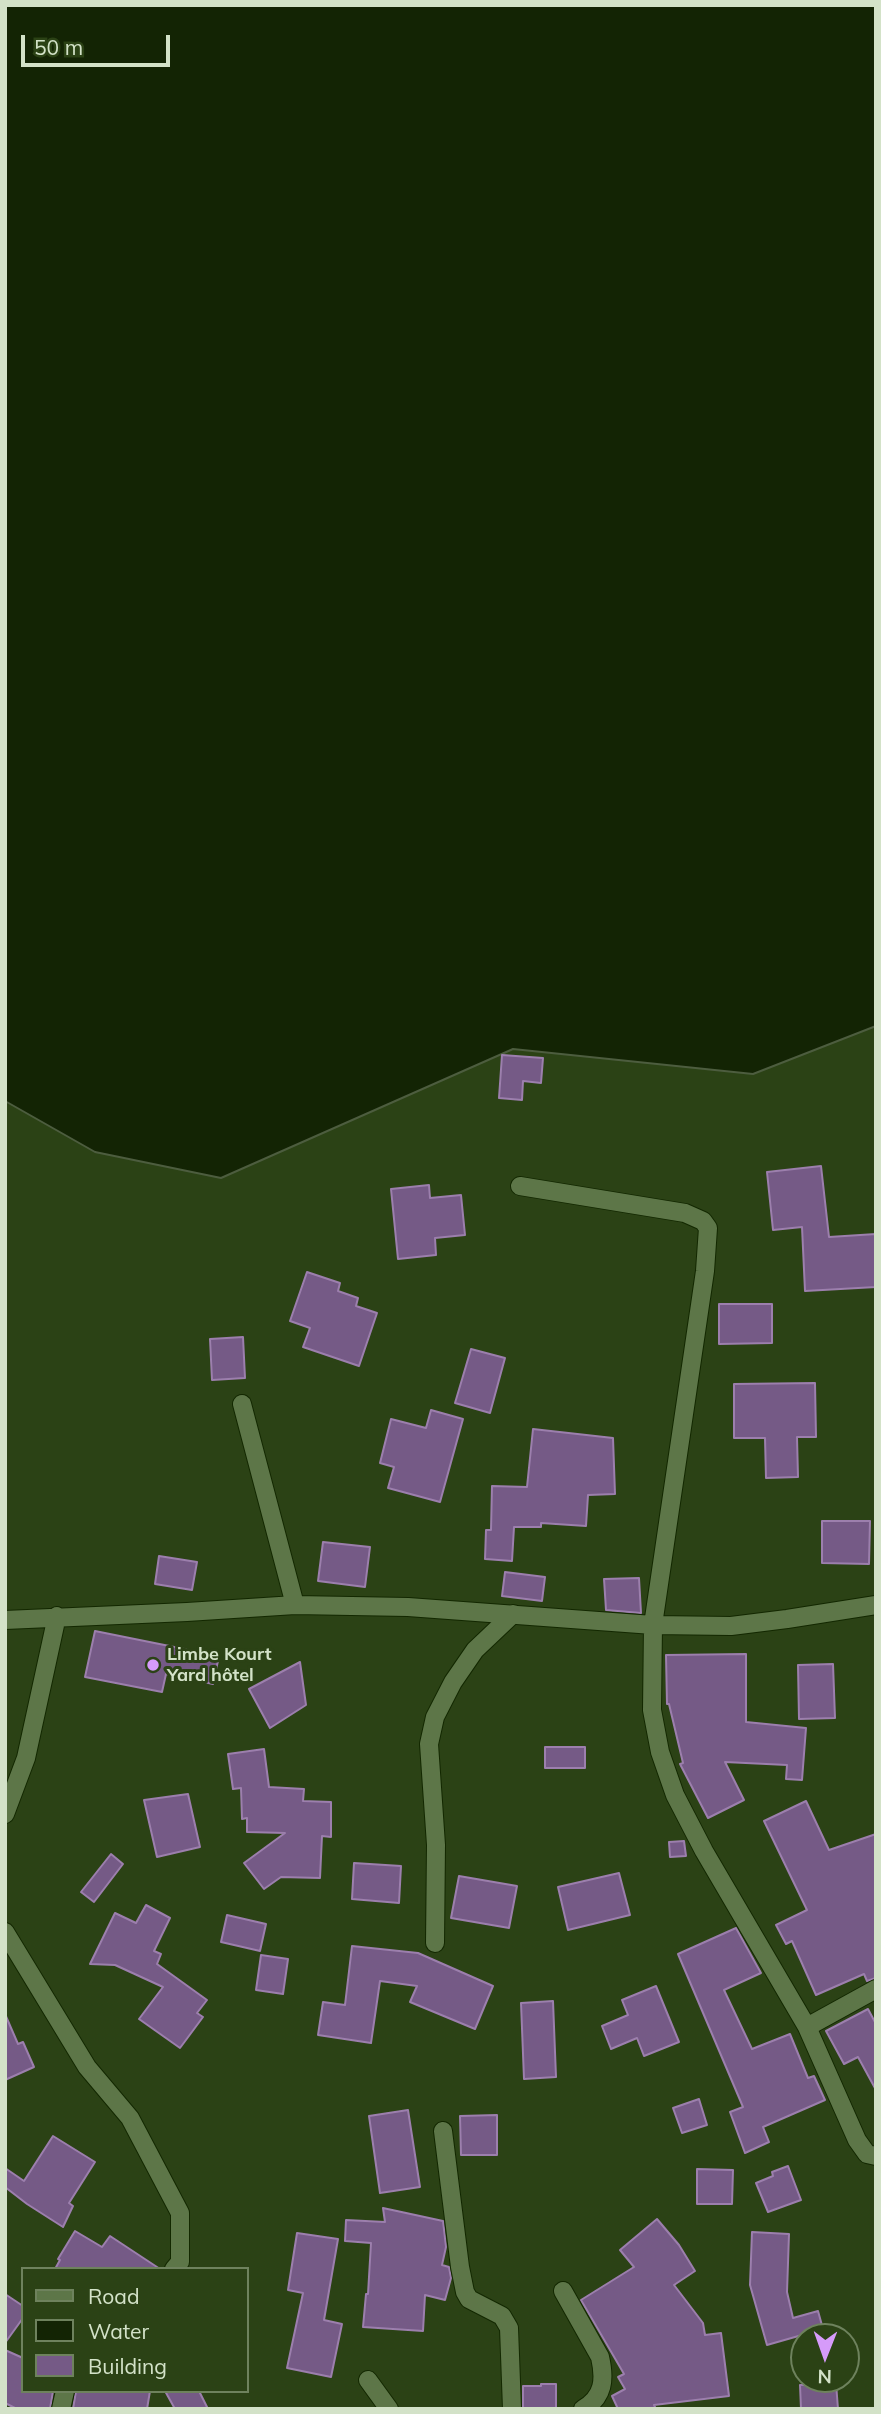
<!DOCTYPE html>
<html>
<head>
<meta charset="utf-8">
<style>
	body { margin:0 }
	#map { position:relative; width:881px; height:2414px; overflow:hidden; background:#2b4215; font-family:Mulish,sans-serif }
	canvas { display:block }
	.frame { position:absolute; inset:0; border:7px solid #d3e2c8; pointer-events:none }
	.legend { position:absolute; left:21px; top:2267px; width:228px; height:126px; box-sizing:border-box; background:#2b4215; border:2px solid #6e825d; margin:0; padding:9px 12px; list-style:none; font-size:21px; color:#d3e2c8 }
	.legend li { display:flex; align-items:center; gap:14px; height:35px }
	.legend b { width:35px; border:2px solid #6e825d }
	.north { position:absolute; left:790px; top:2323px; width:70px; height:70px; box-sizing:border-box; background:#2b4215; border:2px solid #6e825d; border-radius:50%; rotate:181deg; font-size:19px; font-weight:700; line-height:28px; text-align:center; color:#d3e2c8 }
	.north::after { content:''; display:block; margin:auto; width:24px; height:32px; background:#d69bfa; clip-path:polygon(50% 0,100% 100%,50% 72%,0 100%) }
	.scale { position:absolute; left:21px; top:35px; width:149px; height:32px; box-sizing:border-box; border:4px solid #d3e2c8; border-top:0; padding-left:9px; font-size:21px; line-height:24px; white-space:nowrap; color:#d3e2c8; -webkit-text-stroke:5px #2b4215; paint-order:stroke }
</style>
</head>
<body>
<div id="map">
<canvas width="881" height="2414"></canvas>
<div class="frame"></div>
<ul class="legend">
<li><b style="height:9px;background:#5d7648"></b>Road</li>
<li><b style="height:19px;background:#132404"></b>Water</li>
<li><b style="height:19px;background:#755a86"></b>Building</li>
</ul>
<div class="north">N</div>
<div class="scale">50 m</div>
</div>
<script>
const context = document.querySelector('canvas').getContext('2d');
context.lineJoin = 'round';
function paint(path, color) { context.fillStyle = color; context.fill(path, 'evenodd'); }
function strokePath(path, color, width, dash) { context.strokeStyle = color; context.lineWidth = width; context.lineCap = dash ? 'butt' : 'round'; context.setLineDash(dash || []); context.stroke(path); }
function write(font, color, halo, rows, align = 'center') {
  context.font = font + ' Mulish,sans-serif'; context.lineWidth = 6; context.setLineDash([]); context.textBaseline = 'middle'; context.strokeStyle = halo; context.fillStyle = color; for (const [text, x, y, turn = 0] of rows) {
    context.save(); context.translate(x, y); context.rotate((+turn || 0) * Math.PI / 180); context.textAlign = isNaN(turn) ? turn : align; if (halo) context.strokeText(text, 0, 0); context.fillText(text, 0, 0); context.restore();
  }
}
const water = new Path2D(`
	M5,5H876V1026L753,1074L513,1049L221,1178L95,1152L5,1101Z`);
const building = new Path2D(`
	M502,1055L543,1058L541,1083L523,1081L522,1100L499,1098Z
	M821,1166L829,1237L876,1234V1287L805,1291L802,1227L773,1230L767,1172Z
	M429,1185L430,1198L461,1195L465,1235L435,1238L436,1255L398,1259L391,1189Z
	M307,1272L340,1283L338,1291L358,1298L356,1306L377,1313L359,1366L303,1347L310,1328L290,1321Z
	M719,1304H772V1343L719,1344Z
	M243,1337L245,1378L212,1380L210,1339Z
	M471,1349L505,1358L490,1413L455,1403Z
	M815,1383L816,1437H797L798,1477L766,1478L765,1438H734V1384Z
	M431,1410L463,1419L440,1502L388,1488L394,1467L380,1463L391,1419L426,1428Z
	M533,1429L613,1438L615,1494L588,1495L586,1526L541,1523V1527H514L512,1561L485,1559L486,1530H491L492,1486L527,1487Z
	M822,1521H870L869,1564L822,1563Z
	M323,1542L370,1547L365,1587L318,1581Z
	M159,1556L197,1562L192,1590L155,1584Z
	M505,1572L545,1577L542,1601L502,1596Z
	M639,1578L641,1613L606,1610L604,1579Z
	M95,1631L219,1656L213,1684L166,1674L162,1692L85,1677Z
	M746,1654V1722L806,1728L802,1780L786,1779L787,1765L725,1762L744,1800L708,1818L680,1764L683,1763L669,1704H667L666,1655Z
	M300,1662L306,1705L270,1728L249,1689Z
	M833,1664L835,1718L799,1719L798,1665Z
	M545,1747H585V1768H545Z
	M264,1749L269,1787L304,1789L303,1801L331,1802V1837L322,1836L320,1878L281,1877L264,1889L244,1863L285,1833L247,1832V1818L242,1819L241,1788L233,1789L228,1754Z
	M188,1794L200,1847L157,1857L144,1800Z
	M806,1801L829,1850L876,1834V1978L867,1981L864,1974L816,1995L792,1941L786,1944L776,1925L807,1910L764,1821Z
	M684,1841L686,1856L670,1857L669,1842Z
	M111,1854L123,1864L94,1902L81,1892Z
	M354,1863L401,1866L399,1903L352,1899Z
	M619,1873L630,1915L568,1930L558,1887Z
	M459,1876L517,1886L509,1928L451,1918Z
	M146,1905L170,1918L154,1951L161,1954L157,1964L207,2000L197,2013L203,2017L180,2048L139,2019L163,1987L115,1965L90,1964L115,1913L136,1923Z
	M227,1915L266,1924L260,1951L221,1942Z
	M736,1928L761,1973L724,1990L752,2049L790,2034L808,2078L814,2076L825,2100L763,2127L769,2142L745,2153L730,2112L743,2107L678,1954Z
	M352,1946L418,1953L493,1986L475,2029L410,2002L417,1986L380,1981L371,2043L318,2035L323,2002L345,2005Z
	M261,1955L288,1959L283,1994L256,1990Z
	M656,1986L679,2042L644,2056L637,2038L611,2049L602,2026L628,2015L622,2000Z
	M553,2001L556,2077L524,2079L521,2003Z
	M868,2009L876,2024V2090L858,2057L844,2064L826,2031Z
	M5,2014L18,2044L23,2042L34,2067L5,2080Z
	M699,2099L707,2125L682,2133L673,2108Z
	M408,2110L420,2187L380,2193L369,2116Z
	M497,2115V2155H461L460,2116Z
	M53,2136L95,2162L69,2203L73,2206L63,2227L27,2204L5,2187V2168L24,2181Z
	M788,2166L801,2200L768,2212L756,2183L773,2176L772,2172Z
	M697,2169L733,2170L732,2204H697Z
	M383,2208L443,2221L446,2247L442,2265L449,2267L451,2278L445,2300L425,2295L423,2331L363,2327L366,2294H368L371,2243L345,2241L346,2220L385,2222Z
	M657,2219L679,2245L695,2271L674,2285L703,2323L705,2335L721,2333L729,2396L654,2405L656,2409H618L612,2396L625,2389L618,2377L624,2374L581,2300L634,2267L620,2250Z
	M75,2231L102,2247L110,2236L160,2269H55L60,2260L58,2259Z
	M752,2232L789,2234L787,2292L793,2318L818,2311L823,2329L767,2345L750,2285Z
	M297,2233L338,2239L324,2320L342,2324L331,2377L287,2368L303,2293L288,2290Z
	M5,2294L23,2306V2318L5,2343Z
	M5,2350L23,2358V2391H53L50,2409H17L5,2403Z
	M836,2383L838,2409H801L800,2385Z
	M541,2384H556V2409H523V2386H541Z
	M76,2391H150L147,2409H73Z
	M165,2391H199L208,2409H175Z`);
const minor = new Path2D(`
	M520,1186L685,1213L703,1221L708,1228L705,1271L653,1625L652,1710L660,1752L675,1795L704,1851L807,2027L857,2140L867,2154L876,2156
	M242,1404L295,1605
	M5,1620L187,1612L295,1605L408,1607L653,1625L731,1626L787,1619L876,1605
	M5,1814L26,1758L57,1616
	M5,1932L87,2067L130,2118L180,2213V2262L174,2269
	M435,1943L436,1845L429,1744L435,1717L453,1682L475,1650L513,1614
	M807,2027L876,1989
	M443,2131L460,2267L465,2292L469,2299L502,2316L509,2328L512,2409
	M563,2291L600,2357C605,2379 604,2397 583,2409
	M368,2380L389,2409
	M61,2409L65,2391`);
const markers = [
	[153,1665,7,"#d69bfa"]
];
const poiNames = [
	["Limbe Kourt",167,1655],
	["Yard hôtel",167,1676]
];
paint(water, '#132404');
strokePath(water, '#4d5d3f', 2);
paint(building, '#755a86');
strokePath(building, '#9c7fad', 2);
strokePath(minor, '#132800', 20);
strokePath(minor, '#5d7648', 18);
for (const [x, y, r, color] of markers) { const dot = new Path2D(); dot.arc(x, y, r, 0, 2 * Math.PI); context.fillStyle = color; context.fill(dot); strokePath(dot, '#2b4215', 2.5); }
write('bold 18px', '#d3e2c8', '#2b4215', poiNames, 'left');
</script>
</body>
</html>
